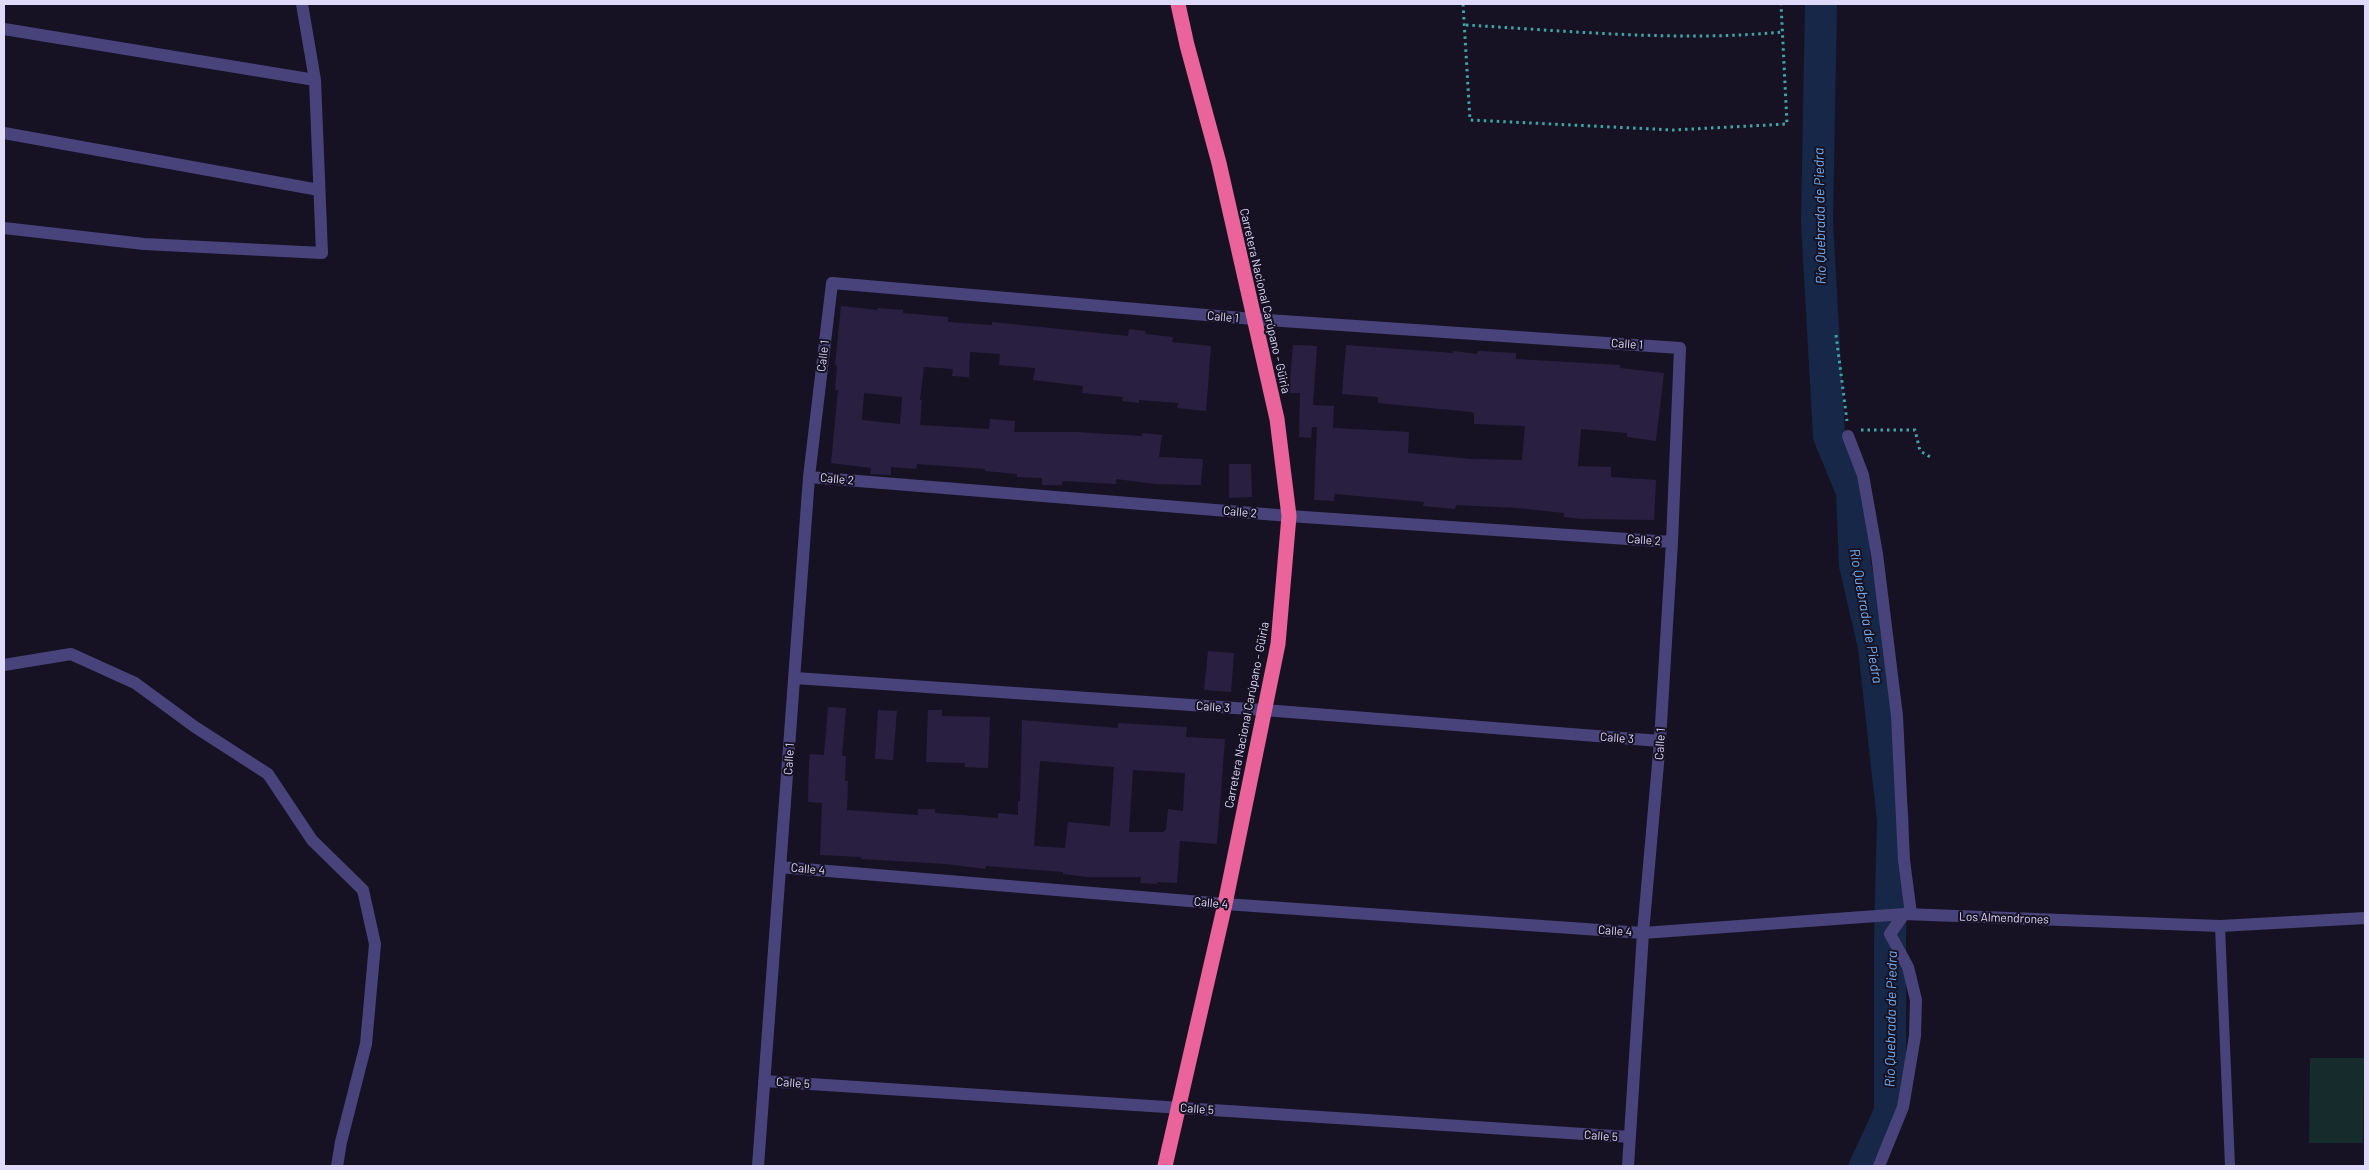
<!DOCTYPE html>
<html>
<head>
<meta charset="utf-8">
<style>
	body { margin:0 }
	#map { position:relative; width:2369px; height:1170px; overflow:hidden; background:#161223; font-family:Barlow,sans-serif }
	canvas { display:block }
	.frame { position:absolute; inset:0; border:5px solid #dfd9fa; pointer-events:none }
</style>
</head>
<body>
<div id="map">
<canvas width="2369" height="1170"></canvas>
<div class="frame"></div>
</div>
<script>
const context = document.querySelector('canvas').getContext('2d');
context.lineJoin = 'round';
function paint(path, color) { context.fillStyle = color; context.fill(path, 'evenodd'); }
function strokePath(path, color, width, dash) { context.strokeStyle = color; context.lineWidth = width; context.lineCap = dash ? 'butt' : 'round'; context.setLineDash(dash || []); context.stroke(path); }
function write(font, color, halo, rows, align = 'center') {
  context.font = font + ' Barlow,sans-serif'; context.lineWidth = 4; context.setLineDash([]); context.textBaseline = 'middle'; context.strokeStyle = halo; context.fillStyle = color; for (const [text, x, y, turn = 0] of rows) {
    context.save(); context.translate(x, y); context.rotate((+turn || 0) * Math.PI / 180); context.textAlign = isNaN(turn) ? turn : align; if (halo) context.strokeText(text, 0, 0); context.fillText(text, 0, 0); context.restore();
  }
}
const green = new Path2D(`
	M2310,1058H2364L2363,1143H2309Z`);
const river = new Path2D(`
	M1821,4L1817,222L1829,436L1852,492L1855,565L1874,647L1893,820L1890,939V1112L1865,1166`);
const building = new Path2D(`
	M841,306L877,310V308L903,310V313L948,317V322L992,325V322L1128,336L1129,329L1146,331L1145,334L1173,337L1172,342L1211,346L1206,411L1177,408L1178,403L1139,400V403L1122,401L1123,397L1082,393L1083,386L1033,380L1035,368L999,365L1000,354L970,352L969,377L952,376L953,369L924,367L920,400H922L920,425L989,429L990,419L1015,421L1014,432H1076L1142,436V433L1162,435L1159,457L1203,459L1201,485L1155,484L1116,479V484L1062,481V485H1042V478L1017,477V474L985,471V469L917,464L916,469L891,467V475L870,474L871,468L831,463L838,390H835L837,366L835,365ZM864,393L902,397L900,424L862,420Z
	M1293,345L1317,346L1313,405L1334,406L1333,428L1409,432L1408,453L1472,459L1522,460L1525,426L1474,424V413L1471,412L1378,403V397L1342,394L1346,345L1453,353V351L1477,354L1478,351L1516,353V359L1620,365V368L1664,373L1656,441L1627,437V433L1581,429L1578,466L1611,467V477L1656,480L1654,520L1583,519L1564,517V513L1518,508L1456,505L1455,509L1423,506L1424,502L1335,494L1334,501L1314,500L1317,427H1312L1311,438L1299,437L1300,393H1289Z
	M1229,464H1251L1252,497L1229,498Z
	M1208,651L1234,653L1231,692L1204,690Z
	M828,707L846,708L842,756H846L845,781H848L847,810L918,815V809H935V813L998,818V813L1018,815V801H1020L1022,720L1118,728V723L1187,727L1186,737L1225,739L1217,844L1180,841L1177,883L1157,882V884L1140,883L1141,877H1088L1063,874V872L986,866L985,869L946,864L861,859V857L820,855L822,803L808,802L809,763L810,754L824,755ZM1040,761L1114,767L1110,826L1068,822L1065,848L1034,846ZM1133,770L1185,773L1183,811L1168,809L1166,830L1163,832H1129Z
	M878,710L897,711L893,760L875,759Z
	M928,710H942V716L990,717L988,768L965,767V763L926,762Z`);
const path = new Path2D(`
	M1463,4L1470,120L1673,130L1787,124L1781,4
	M1466,25C1569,31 1681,42 1782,32
	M1836,335L1847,421
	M1861,430H1915L1920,451L1932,458`);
const lane = new Path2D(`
	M2220,926L2230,1166`);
const street = new Path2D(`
	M4,29L315,80
	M4,133L319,190
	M4,228L144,244L322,253L315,80L302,4
	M1848,436L1863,475L1877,554L1897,716L1904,860L1911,914
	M809,477L1289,516L1672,542
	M4,665L71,654L135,683L195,727L268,774L312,840L363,890L375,944L366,1044L341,1142L337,1166
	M795,678L1264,710L1660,741
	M780,867L1225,904L1643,933L1904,914L2220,926L2365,918
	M764,1081L1630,1137
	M758,1166L809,477L832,283L1253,319L1680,348L1672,542L1660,741L1643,933L1628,1166
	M1879,1166L1903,1107L1915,1036L1916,1000L1908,967L1890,934L1904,914`);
const highway = new Path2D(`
	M1165,1166L1225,904L1278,644L1289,516L1277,419L1219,163L1187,45L1178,4`);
const streetNames = [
	["Carretera Nacional Carúpano - Güiria",1265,301,77],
	["Calle 1",1223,317,5],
	["Calle 1",1627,344,4],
	["Calle 1",823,356,-83],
	["Calle 2",837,479,5],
	["Calle 2",1240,512,5],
	["Calle 2",1644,540,4],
	["Calle 3",1213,707,4],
	["Carretera Nacional Carúpano - Güiria",1247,715,-79],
	["Calle 3",1617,738,4],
	["Calle 1",1660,744,-86],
	["Calle 1",789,759,-86],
	["Calle 4",808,869,5],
	["Calle 4",1211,903,5],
	["Los Almendrones",2004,918,2],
	["Calle 4",1615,931,4],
	["Calle 5",793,1083,4],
	["Calle 5",1197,1109,4],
	["Calle 5",1601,1136,4]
];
const waterNames = [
	["Río Quebrada de Piedra",1820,216,-91],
	["Río Quebrada de Piedra",1866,616,80],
	["Río Quebrada de Piedra",1891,1019,-89]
];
paint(green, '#152b2c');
strokePath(river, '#172747', 32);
paint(building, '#292041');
strokePath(path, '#3fa6a7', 3, [2.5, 4]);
strokePath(lane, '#49437b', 10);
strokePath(street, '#49437b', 12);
strokePath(highway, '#ea649b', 15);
write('12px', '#dfd9fa', '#161223', streetNames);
write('italic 14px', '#74acec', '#161223', waterNames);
</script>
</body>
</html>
